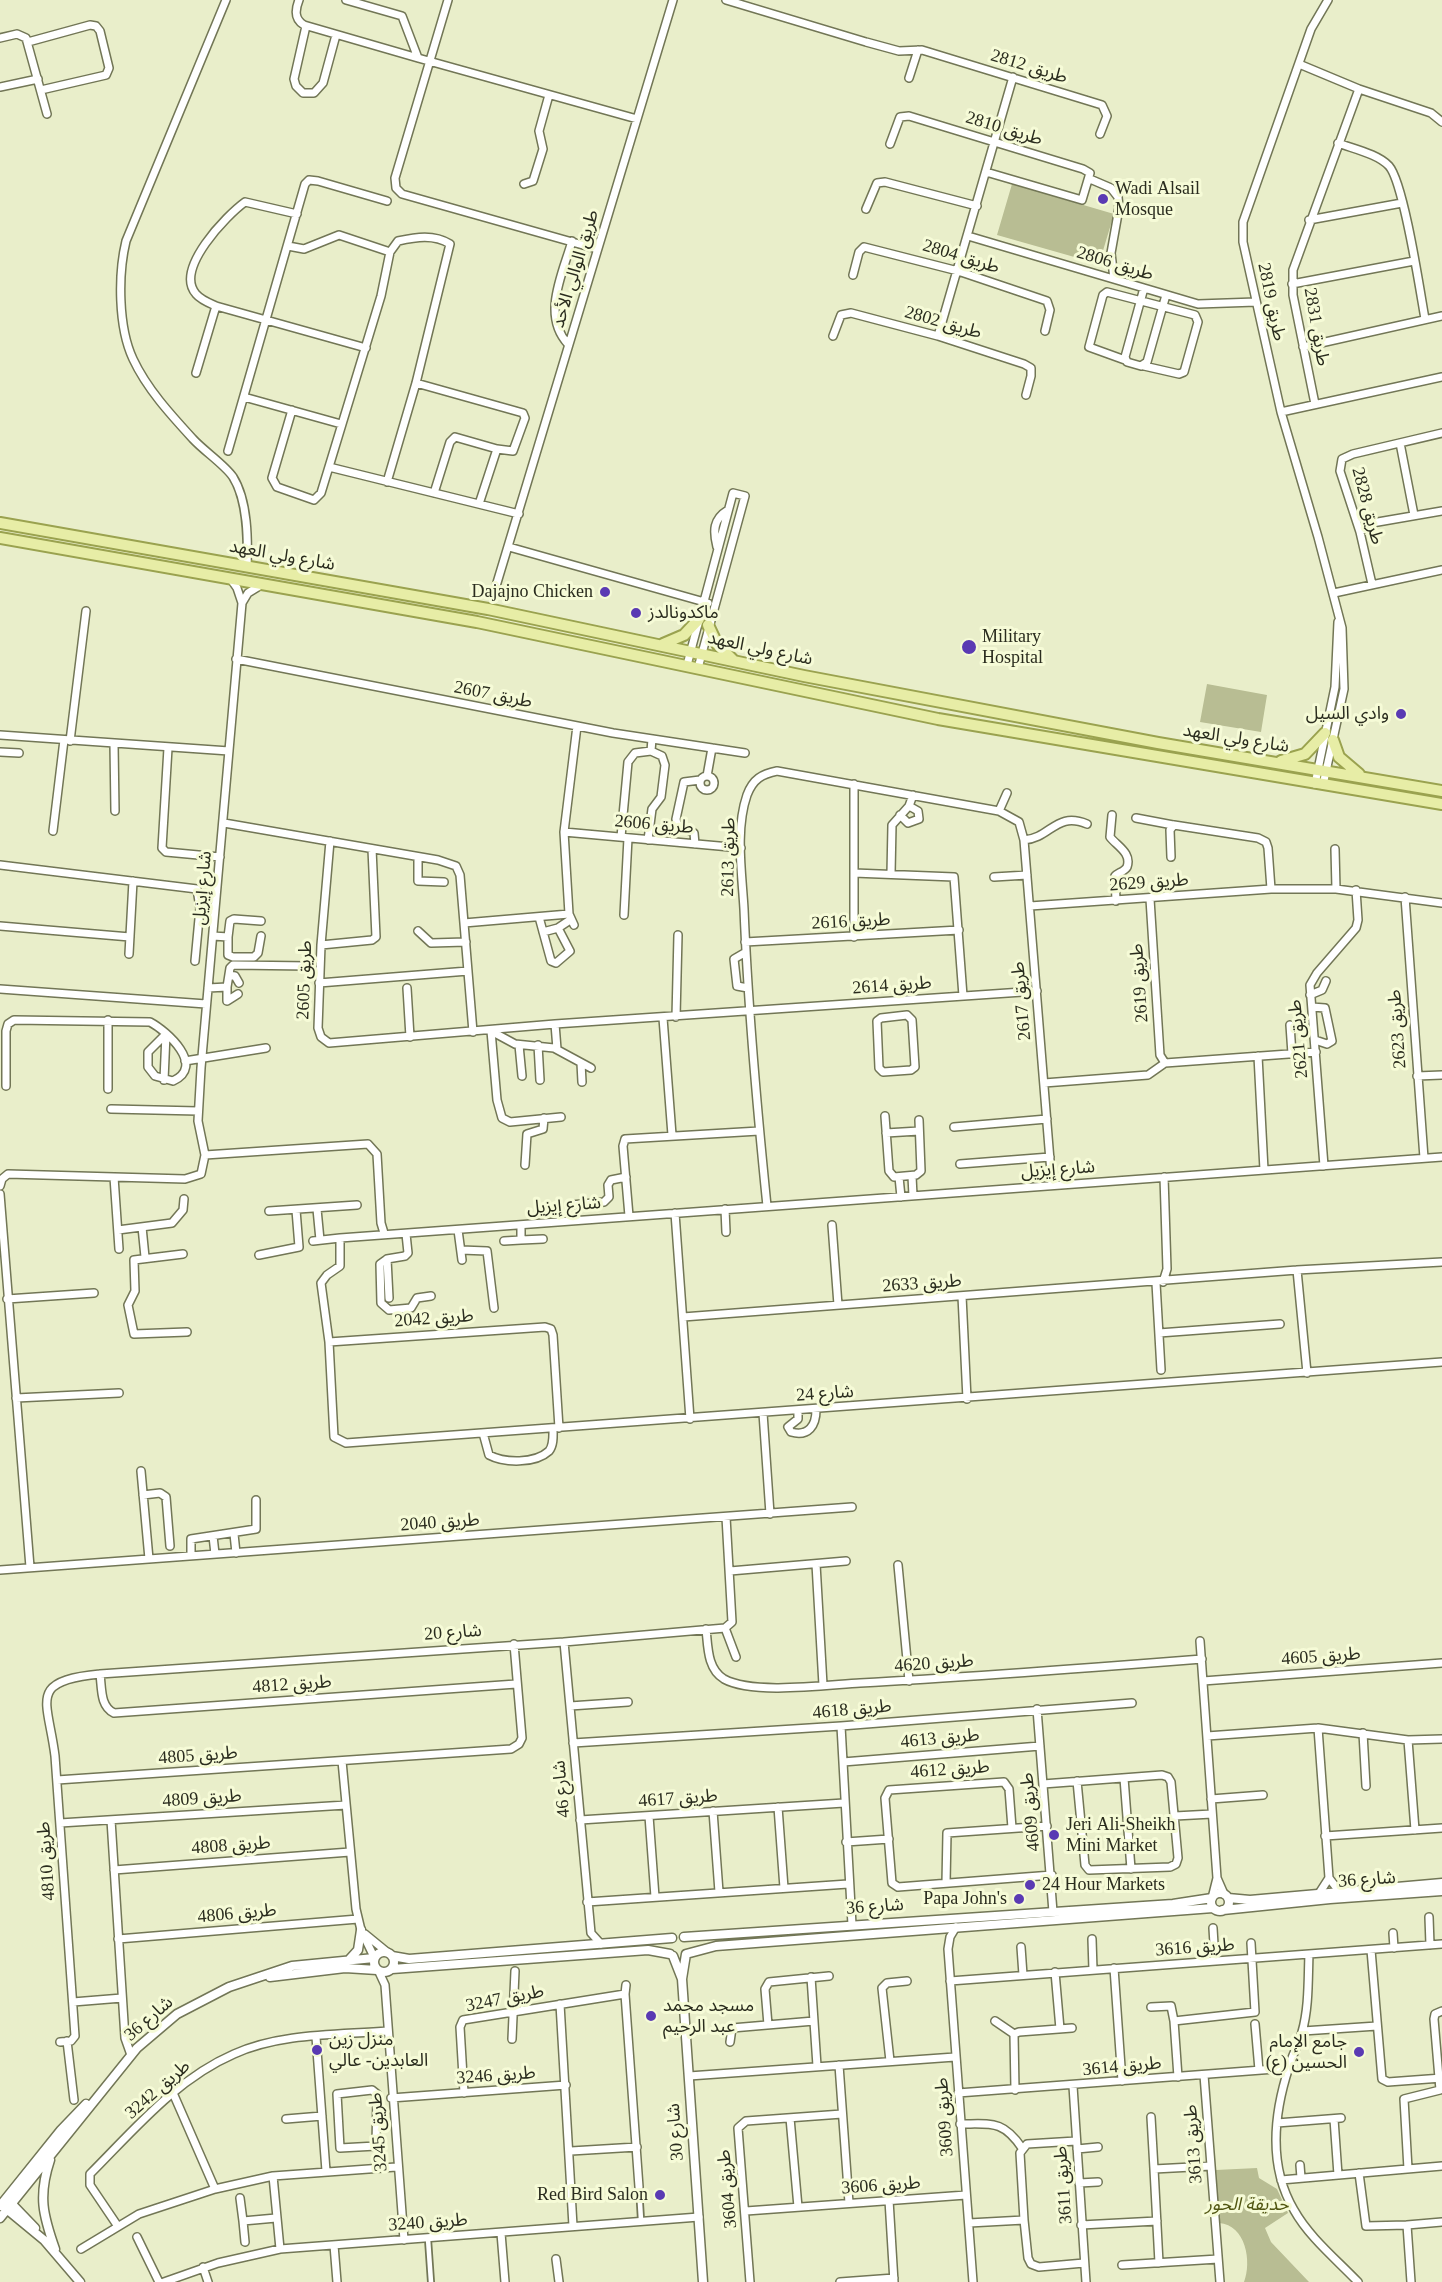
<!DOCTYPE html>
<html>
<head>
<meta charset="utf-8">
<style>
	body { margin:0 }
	canvas { display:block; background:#e9eeca }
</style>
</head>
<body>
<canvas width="1442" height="2282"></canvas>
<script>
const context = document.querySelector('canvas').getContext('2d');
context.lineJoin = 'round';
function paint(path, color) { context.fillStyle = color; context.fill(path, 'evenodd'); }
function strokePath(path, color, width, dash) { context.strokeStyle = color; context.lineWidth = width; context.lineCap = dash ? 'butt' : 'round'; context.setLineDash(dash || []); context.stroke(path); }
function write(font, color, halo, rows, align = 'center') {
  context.font = font + ' "Times New Roman","Noto Sans Arabic",serif'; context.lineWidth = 6; context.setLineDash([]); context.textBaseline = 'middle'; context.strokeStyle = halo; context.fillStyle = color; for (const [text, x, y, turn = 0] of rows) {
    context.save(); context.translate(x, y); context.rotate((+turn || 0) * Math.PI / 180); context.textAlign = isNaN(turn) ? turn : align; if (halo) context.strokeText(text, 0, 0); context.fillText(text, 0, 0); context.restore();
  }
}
const green = new Path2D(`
	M1012,184L1114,214L1099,264L997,235Z
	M1207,684L1267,695L1261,732L1200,722Z
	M1257,2168L1259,2178L1277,2189L1288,2213L1265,2228L1271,2242L1309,2282H1244C1252,2262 1246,2225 1219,2223L1216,2170Z`);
const pedestrian = new Path2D(`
	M639,2187L641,2220
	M428,2239L431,2282`);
const minor = new Path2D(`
	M226,0L126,241C118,274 118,327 133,359C147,389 171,415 193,439C204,451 225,465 233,477C248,501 248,540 247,567
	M299,0C295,10 294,19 304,25L418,58L402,16L346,0
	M448,0L395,178L396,188L402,194L597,249
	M726,0L866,42L899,51L922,50L1102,105L1107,116L1100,134
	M306,26L294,79L296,86L303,93H314L323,83L336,35
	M0,38L17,34L26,38L47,114
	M28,42L90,25L96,26L100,31L109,68L106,75L41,90
	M418,58L637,119
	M1299,64L1359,89L1431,113L1442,122
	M909,78L918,50
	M0,87L38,79
	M1338,143C1354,149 1378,154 1389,166C1404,183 1420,291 1425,319
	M890,144L900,117L909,116L1083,169L1090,173L1082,200L986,172
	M1090,179L1111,188L1118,197L1119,208L1111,253L1114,279
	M524,184L533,181L543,149L539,131L549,95
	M866,209L877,183L885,182L977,206
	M1309,220L1402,203
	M968,236L1198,304L1256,302
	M288,246L304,249L339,235L390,252
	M853,275L859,252L864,247L958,271L1047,301L1050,310L1045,331
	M1292,284L1414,261
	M1144,288L1125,357L1127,362L1141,366L1147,362L1166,295
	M216,306L366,348
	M833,336L841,315L851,313L938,336L1024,364L1031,368V376L1026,395
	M938,336L1013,77
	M568,344C541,315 563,273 572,241
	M1303,347L1442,316
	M1125,360L1089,347L1103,295L1107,292L1195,315L1198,322L1184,372L1179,374L1144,366
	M196,373L216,306C209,303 201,300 196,294C174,269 227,215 245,202L297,214
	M416,383L523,413L525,418L513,451L497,449
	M244,397L341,424
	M1315,404L1293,295V270L1359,89
	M292,410L272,478L277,487L314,500L321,493L381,296L390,252L398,241C416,237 434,234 450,244L416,383L387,482
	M1281,412L1442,377
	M1400,443L1414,515
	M228,451L305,184L309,180L318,181L387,201
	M329,467L519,514
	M434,493L450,442L455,437L497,449L479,504
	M1360,532L1372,523L1442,511
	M509,547L708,603
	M717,547C713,531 713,519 728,510
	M1372,584L1360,532L1340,471L1342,459L1353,454L1442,433
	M1334,593L1442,570
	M493,596L673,0
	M242,603L248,593L261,585
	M236,659L613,733L745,753
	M687,665L733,493L745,496L698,668
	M0,735L229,751
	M70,741L86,611
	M114,744L115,811
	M168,748L162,848L166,852L220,857
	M0,752L19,753
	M707,776L712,748
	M700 783a7 7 0 1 1 14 0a7 7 0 1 1-14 0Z
	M1315,784L1335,687L1338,622
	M1323,785L1344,689L1342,628L1318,537L1281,412L1243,242V222L1311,29L1328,0
	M999,811L1007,793
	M900,815L908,823L919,819L918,811L909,806
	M1112,815L1110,837C1117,846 1132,853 1127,867C1125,871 1118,873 1115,876L1116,901
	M1136,818L1173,825
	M224,823L438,860L456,866L460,875L473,1032
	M53,831L64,740
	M564,832L741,848
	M621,837L628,762L635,753L651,751L652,739
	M648,840L652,809L661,797L665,765L662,756L651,751
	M1024,840C1051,838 1056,811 1087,824
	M330,841L321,945L318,1028L321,1037L329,1043L555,1024L1037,991
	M695,844L694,833L677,824L676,819L684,782L700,780
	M1335,849L1336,889
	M418,857V881L444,882
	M1171,857L1170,830L1174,825L1258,838L1266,842L1268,848L1271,889
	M0,865L197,889L200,908L195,961
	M854,873L954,877L963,996
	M891,874L892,825L909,806L913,795
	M994,877L1027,875
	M1405,897L1424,1158
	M1150,899L1160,1055L1165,1063L1316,1052
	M1030,906L1271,889H1336L1442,903
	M624,915L628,838
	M539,917L551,961L556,963L570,951L558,928
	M464,923L569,914
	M574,925L569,914L564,832L577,726
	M0,926L130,937
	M418,931L431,943L466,942
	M543,932L558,928L570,920
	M213,936L228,937V955L233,957H254L258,953L261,936
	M228,937L230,921L234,919L261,921
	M854,937V784
	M745,942L959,930
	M321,945L372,940L376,937L372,849
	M746,952L734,959L737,986L748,988
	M129,954L133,881
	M229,975L235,976L239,983
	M319,983L468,971
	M227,987L230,968L233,965L309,966
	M208,988L227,987V1001L238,994
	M407,988L410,1037
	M0,989L206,1004
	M1310,995L1322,990L1326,981
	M1312,1007L1325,1008L1332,1041L1327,1044L1315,1040
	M907,1015L912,1020L915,1067L911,1070L883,1072L879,1068L877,1021L881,1018Z
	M676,1017L678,935
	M663,1018L672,1135
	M555,1024L557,1049
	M1290,1025L1292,1054
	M491,1031L497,1100L502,1118L510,1122L561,1117
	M491,1031L515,1044L554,1048L591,1068
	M519,1045L522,1076
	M538,1045L540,1080
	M1258,1056L1264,1170
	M185,1061L266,1048
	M581,1063L582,1082
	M1417,1076L1442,1075
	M164,1080L166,1034
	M1044,1083L1148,1075L1165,1063
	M6,1086V1031L8,1024L14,1020L150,1022C167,1031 206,1066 173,1081L155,1076L148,1067V1052L166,1034
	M108,1089V1020
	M111,1109L198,1111
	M885,1116L889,1171L894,1177L916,1175L921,1171L919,1120
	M954,1127L1047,1119
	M886,1133L919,1131
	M205,1155L368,1144L377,1154L381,1223L384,1233
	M960,1164L1050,1157
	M525,1165L527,1134L543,1129L544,1118
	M1324,1166L1310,985L1317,973L1356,928L1358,920L1356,890
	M912,1176L913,1196
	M114,1177L119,1249
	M899,1177L901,1197
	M0,1186L2,1179L8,1174L185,1179L201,1174L205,1155L198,1121L201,1068L242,603L237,588L230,578
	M0,1194L30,1567
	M571,1205L604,1202L609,1197L608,1185L611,1180L626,1177
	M767,1206C757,1108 748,1008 744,909C742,873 735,830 747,795C753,779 762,774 777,771L999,811L1019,822L1024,840L1052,1185
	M317,1209L320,1240
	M725,1209L726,1232
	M269,1211L357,1205
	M675,1213L690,1419
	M629,1216L623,1146L625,1139L759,1131
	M521,1225V1240L543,1239
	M832,1225L838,1305
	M142,1227L145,1257
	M118,1230L172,1223L183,1210L184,1199
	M458,1230L462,1260
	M406,1234L408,1253L405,1256L387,1259L380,1264L381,1303L389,1310L411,1308L417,1298L431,1296
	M313,1241L340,1238
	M504,1241L521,1240
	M461,1250L487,1251L494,1308
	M183,1254L134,1260L135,1291L128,1305L134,1334L187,1332
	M259,1255L299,1247L296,1210
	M387,1259L389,1298
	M1297,1270L1307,1373
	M1163,1282L1167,1269L1164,1177
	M1156,1283L1161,1370
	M962,1296L967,1399
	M7,1299L94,1293
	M683,1317L1297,1270L1442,1262
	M1159,1333L1280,1324
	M329,1342L321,1283L327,1275L340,1266V1238L1442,1157
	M16,1398L119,1393
	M798,1411V1419L788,1427L791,1432C809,1437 816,1425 816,1410
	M763,1413L770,1514
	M559,1428L553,1335L551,1329L545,1327L329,1342L334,1437L346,1443L1442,1362
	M483,1433L489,1455C504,1463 535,1464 549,1451C554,1445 553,1435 553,1428
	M141,1471L149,1559
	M143,1495L160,1493L166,1497L170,1546
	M234,1534L236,1553
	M213,1536L215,1554
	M191,1556V1539L256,1529V1500
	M816,1564L823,1685
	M898,1565L909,1681
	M0,1570L852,1507
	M730,1571L846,1561
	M725,1628L736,1657
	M706,1629C708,1646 707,1669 724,1679C753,1695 826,1685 860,1683C974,1677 1088,1668 1202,1659
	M1200,1641L1217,1878L1224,1894
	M564,1642L591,1933L601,1944
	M100,1674C102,1689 100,1706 114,1713L516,1684
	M1203,1681L1442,1663
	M570,1706L628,1702
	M1037,1709L1053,1912
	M841,1726L852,1925
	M1318,1728L1329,1878L1339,1891
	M1363,1733L1366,1786
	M1207,1736L1318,1728L1408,1740L1442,1739
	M1408,1740L1415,1830
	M573,1743L841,1726L1132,1703
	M342,1761L356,1909L361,1930L374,1957
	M843,1762L1040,1746
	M1124,1778L1131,1869
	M57,1780L511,1749L519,1744L522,1738L514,1644
	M1043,1784C1083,1781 1123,1778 1162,1775L1168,1777L1171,1782L1178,1858L1176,1864L1170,1867L1089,1870L1085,1865L1077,1781
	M1211,1799L1263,1795
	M778,1807L784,1888
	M713,1811L719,1892
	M649,1816L655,1897
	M1175,1816L1212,1814
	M111,1820L125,2038L131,2055
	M580,1820L844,1803
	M60,1823L346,1805
	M1012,1828L1009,1789L1004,1782L889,1790L885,1798L892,1883L898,1887L1052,1875
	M1325,1836L1442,1828
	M846,1842L889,1839
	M114,1870L350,1852
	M946,1883L947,1833L1047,1826
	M1320,1892L1329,1878
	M1212,1898L1217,1878
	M587,1902L848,1884
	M1429,1917L1430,1945
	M956,1927L950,1937L948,1949L973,2282
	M1213,1928L1215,1961
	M1393,1933L1394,1948
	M365,1934L387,1952
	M118,1939L358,1919
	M1092,1939L1093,1970
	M1021,1947L1023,1975
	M1371,1950L1382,2079L1388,2082L1442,2078
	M1309,1954C1308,1980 1309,2008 1302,2032C1299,2044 1292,2055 1289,2067C1274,2113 1268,2166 1294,2210C1309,2237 1336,2259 1358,2282
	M1114,1968L1122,2081
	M379,1972L385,1985L404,2240
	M1055,1972L1060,2029
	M811,1977L817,2066
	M950,1981L1442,1944
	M626,1985L625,1994L639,2187
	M73,2002L122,1998
	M560,2004L573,2226
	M1151,2007L1171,2006L1174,2021
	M995,2021L1014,2034
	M1255,2024L1259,2070
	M768,2025L765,1989L769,1982L829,1976
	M1303,2031L1377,2026
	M316,2037L326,2171
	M512,2039L515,1971
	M67,2041L74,2100
	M60,2042L71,2041L75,2036L55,1756C48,1700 27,1681 100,1674L564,1642L725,1628L732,1622L726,1517
	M730,2042L732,2028L814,2021
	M890,2061L882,1988L887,1983L907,1981
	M839,2065L849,2203
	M1204,2075L1220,2282
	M689,2076L955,2057
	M1178,2077L1174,2021L1255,2012L1251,1943
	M1073,2086L1086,2282
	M372,2090L377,2094L376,2146L340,2148L337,2094Z
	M1015,2090L1014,2034L1019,2032L1072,2028
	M173,2093L215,2189
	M464,2093L460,2027L463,2020L625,1994
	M958,2093L1288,2068
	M391,2098L566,2085
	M1151,2117L1154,2169
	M790,2118L798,2207
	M286,2119L322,2116
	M1334,2119L1338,2175
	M1277,2123L1341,2118
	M960,2124C992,2124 1003,2120 1022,2148
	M1077,2149L1098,2147
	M571,2151L637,2147
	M1300,2165L1301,2178
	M1408,2169L1404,2099L1440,2090L1434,2019L1435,2014L1442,2011
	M1359,2173L1366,2226L1407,2225
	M273,2176L280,2249
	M1281,2180L1442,2166
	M1079,2183L1098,2182
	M240,2198L243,2221L276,2218
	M889,2200L894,2282
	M746,2211L966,2195
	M1024,2220L1028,2258L1031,2264L1039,2267L1084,2263
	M243,2221L245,2242
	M969,2223L1024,2220L1020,2153L1027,2144L1076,2141
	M117,2225L90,2185V2174C134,2130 176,2079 234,2054C280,2033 337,2035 387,2031
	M1081,2225L1157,2221
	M501,2233L505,2282
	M137,2237L159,2282
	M334,2245L337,2282
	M81,2249L139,2214L215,2189L273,2176L396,2167
	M556,2259L559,2282
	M1159,2263L1154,2169L1211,2166
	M1122,2265L1218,2259
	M203,2267L208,2282
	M164,2282L218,2263L280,2249L699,2217
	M750,2282L738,2128L746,2121L842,2114
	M840,2282L894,2278
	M1411,2282L1407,2225L1442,2222`);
const tertiary = new Path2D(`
	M1211 1902a9 9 0 1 1 18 0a9 9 0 1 1-18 0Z
	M1228,1898L1250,1900L1442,1883
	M1223,1910L1330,1899L1442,1891
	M684,1937L1173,1904L1212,1898
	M374 1962a10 10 0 1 1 20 0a10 10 0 1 1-20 0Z
	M392,1956L409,1959L672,1938
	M673,1956L682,1979L703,2282
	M348,1961L358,1950L361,1930
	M392,1969L648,1950L670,1954
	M270,1977L345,1968L377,1970
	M682,1979L686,1954L716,1946L1213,1908
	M50,2160C38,2196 43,2215 55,2249
	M9,2201L35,2228
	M0,2206L61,2130L86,2104
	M4,2207L44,2240L80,2282
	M0,2218L137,2048L177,2014L229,1987L292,1966L374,1958`);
const primary = new Path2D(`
	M0,523L488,609L804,676L1158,743L1442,791
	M0,538L477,622L938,719L1442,804
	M708,625L717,644L734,661
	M663,644L684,635L699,619
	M1333,740L1339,757L1359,774
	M1281,761L1305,754L1325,733`);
const markers = [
	[1103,199,6,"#5a3ab3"],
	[605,592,6,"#5a3ab3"],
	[636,613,6,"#5a3ab3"],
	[969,647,8,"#5a3ab3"],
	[1401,714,6,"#5a3ab3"],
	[1054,1835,6,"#5a3ab3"],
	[1030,1885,6,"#5a3ab3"],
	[1019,1899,6,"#5a3ab3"],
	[651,2016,6,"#5a3ab3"],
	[317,2050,6,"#5a3ab3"],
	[1359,2052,6,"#5a3ab3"],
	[660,2195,6,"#5a3ab3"]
];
const streetNames = [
	["طريق 2812",1029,67,17],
	["طريق 2810",1004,129,17],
	["طريق 2804",961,257,17],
	["طريق 2806",1115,264,17],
	["طريق الوالي الأحد",576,269,-73],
	["طريق 2819",1271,302,78],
	["طريق 2802",943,323,16],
	["طريق 2831",1316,327,80],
	["طريق 2828",1367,506,75],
	["شارع ولي العهد",282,556,10],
	["شارع ولي العهد",760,649,12],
	["طريق 2607",493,695,11],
	["شارع ولي العهد",1236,739,9],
	["طريق 2606",654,825,5],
	["طريق 2613",729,857,-89],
	["طريق 2629",1149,883,-4],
	["شارع إيزيل",203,888,-85],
	["طريق 2616",851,922,-3],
	["طريق 2605",305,980,-88],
	["طريق 2619",1140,983,-94],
	["طريق 2614",892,986,-4],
	["طريق 2617",1022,1001,-95],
	["طريق 2623",1398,1029,-94],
	["طريق 2621",1299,1039,-95],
	["شارع إيزيل",1058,1170,-4],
	["شارع إيزيل",564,1206,-4],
	["طريق 2633",922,1284,-4],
	["طريق 2042",434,1319,-4],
	["شارع 24",825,1394,-4],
	["طريق 2040",440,1523,-4],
	["شارع 20",453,1633,-4],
	["طريق 4605",1321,1657,-4],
	["طريق 4620",934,1664,-4],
	["طريق 4812",292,1685,-4],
	["طريق 4618",852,1710,-5],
	["طريق 4613",940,1739,-5],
	["طريق 4805",198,1756,-4],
	["طريق 4612",950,1770,-4],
	["شارع 46",562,1789,-95],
	["طريق 4809",202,1799,-4],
	["طريق 4617",678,1799,-4],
	["طريق 4609",1031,1812,-95],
	["طريق 4808",231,1846,-4],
	["طريق 4810",47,1861,-94],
	["شارع 36",1367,1880,-4],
	["شارع 36",875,1907,-4],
	["طريق 4806",237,1914,-5],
	["طريق 3616",1195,1948,-4],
	["طريق 3247",505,1999,-11],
	["شارع 36",149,2019,-41],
	["طريق 3614",1122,2067,-5],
	["طريق 3246",496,2076,-4],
	["طريق 3242",158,2090,-41],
	["طريق 3609",945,2117,-94],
	["طريق 3245",379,2132,-94],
	["شارع 30",676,2132,-94],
	["طريق 3613",1194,2144,-94],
	["طريق 3611",1064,2185,-94],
	["طريق 3606",881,2186,-4],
	["طريق 3604",728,2189,-95],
	["طريق 3240",428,2223,-4]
];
const poiNames = [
	["Wadi Alsail",1115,189],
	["Mosque",1115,210],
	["Dajajno Chicken",593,592,"right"],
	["ماكدونالدز",648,613],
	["Military",982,637],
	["Hospital",982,658],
	["وادي السيل",1389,714,"right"],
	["Jeri Ali-Sheikh",1066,1825],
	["Mini Market",1066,1846],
	["24 Hour Markets",1042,1885],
	["Papa John's",1007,1899,"right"],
	["مسجد محمد",663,2006],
	["عبد الرحيم",663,2027],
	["منزل زين",329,2040],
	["العابدين- عالي",329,2061],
	["جامع الإمام",1347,2042,"right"],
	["الحسين (ع)",1347,2063,"right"],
	["Red Bird Salon",648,2195,"right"]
];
const parkNames = [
	["حديقة الحور",1247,2205]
];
paint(green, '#b8bd93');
strokePath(pedestrian, '#727656', 8);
strokePath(minor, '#727656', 10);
strokePath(tertiary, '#727656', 11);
strokePath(primary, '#9aa24f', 14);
strokePath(pedestrian, '#fff', 4.5);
strokePath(minor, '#fff', 7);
strokePath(tertiary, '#fff', 8);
strokePath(primary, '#e7eda6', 10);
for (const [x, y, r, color] of markers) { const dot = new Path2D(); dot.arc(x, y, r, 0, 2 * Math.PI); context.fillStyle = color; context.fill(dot); strokePath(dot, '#f6fbd7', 2); }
write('18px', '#2a2c1e', '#f6fbd7', streetNames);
write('18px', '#2a2c1e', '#f6fbd7', poiNames, 'left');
write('italic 18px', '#515612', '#f6fbd7', parkNames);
</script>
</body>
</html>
